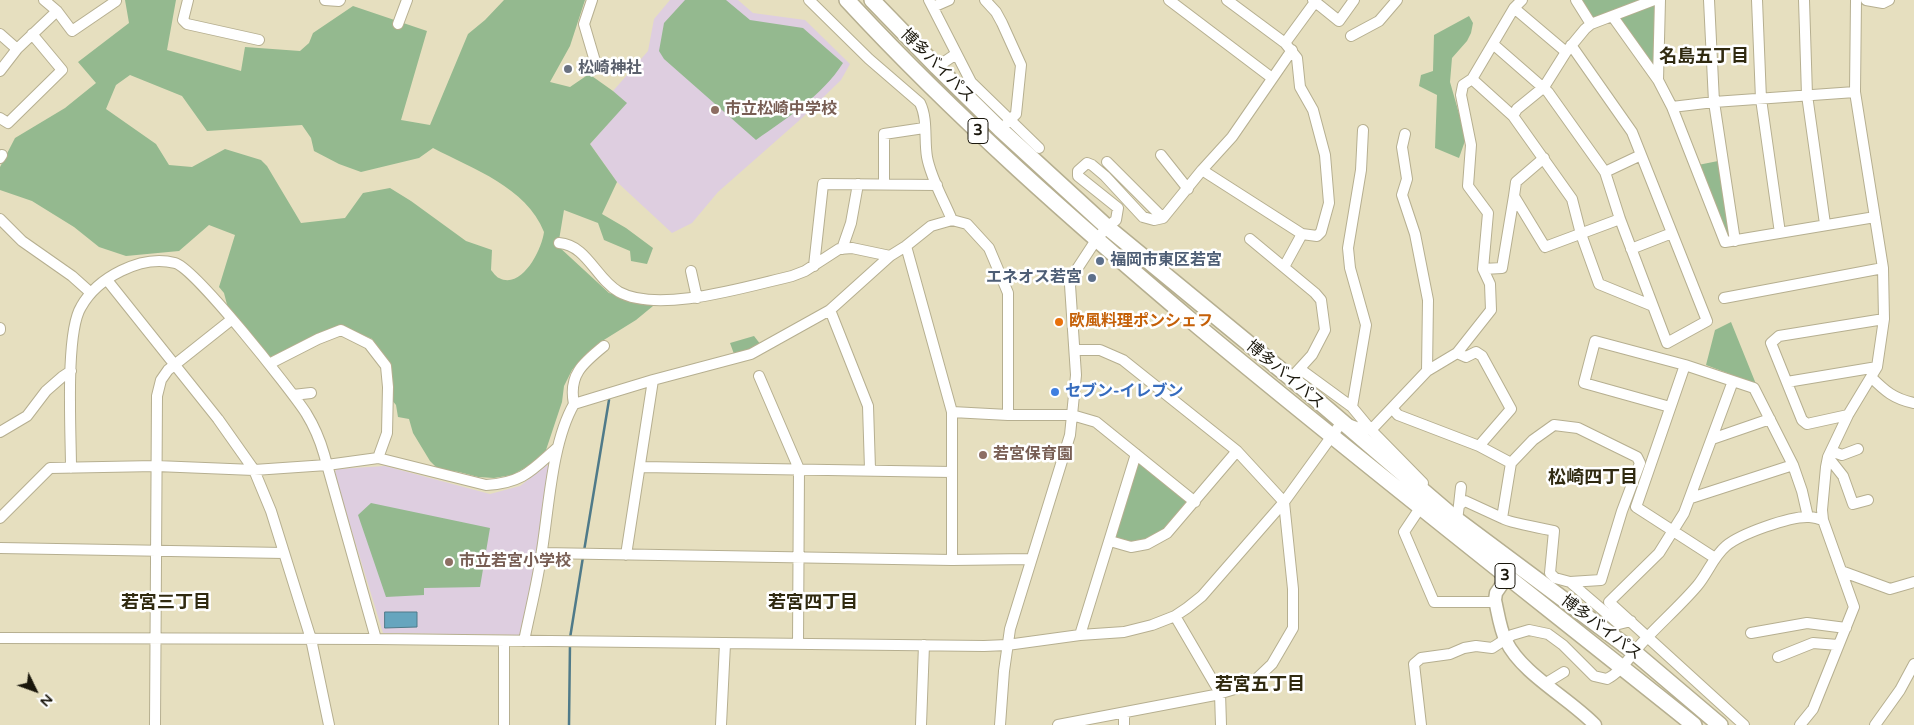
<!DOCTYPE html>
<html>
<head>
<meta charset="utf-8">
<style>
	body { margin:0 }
	#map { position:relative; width:1914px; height:725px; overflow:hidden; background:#e6dfbf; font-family:"Varela Round",sans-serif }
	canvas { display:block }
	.north { position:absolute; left:10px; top:665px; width:50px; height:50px; -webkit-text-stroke:4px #fff; paint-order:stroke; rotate:132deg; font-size:14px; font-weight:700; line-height:20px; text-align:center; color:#1a170c }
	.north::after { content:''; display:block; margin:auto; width:18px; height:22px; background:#1a170c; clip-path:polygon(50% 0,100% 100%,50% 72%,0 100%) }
</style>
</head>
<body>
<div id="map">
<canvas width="1914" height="725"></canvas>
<div class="north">N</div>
</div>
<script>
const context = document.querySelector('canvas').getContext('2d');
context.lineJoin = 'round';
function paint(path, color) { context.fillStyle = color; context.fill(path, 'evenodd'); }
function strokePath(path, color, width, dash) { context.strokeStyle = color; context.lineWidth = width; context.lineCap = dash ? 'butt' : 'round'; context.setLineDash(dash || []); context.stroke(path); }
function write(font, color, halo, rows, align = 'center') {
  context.font = font + ' "Varela Round","Noto Sans JP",sans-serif'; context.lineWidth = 5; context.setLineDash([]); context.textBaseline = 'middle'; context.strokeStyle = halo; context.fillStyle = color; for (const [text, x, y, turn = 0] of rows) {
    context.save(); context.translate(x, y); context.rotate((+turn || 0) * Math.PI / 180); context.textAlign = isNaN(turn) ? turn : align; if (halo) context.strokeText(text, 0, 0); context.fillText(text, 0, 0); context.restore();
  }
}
const education = new Path2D(`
	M670,0H738L753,13L805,20L850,64L841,80L802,118L718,192L692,223L672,233L617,182L590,144L626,103L613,91L648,51L654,19Z
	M547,465L553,466L525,630L519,635L383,633L334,473L337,469L385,466L490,494L520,486Z`);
const green = new Path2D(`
	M125,0H176L167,50L241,71L245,47L300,51L309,43L313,33L353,6L427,31L401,120L430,125L468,34L485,20L504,0H585L570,46L550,82L570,87L589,74L613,91L627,103L590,144L617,182L602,214L626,228L653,248L647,264L631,261L630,251L604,240L598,223L564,210L558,246L609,293L653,306L636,320L599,343L584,356L572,370L564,386L562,402L546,450L532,464L512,475L494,478L478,477L459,472L438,469L430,461L413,433L409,419L398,417L396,405L391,399L389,364L372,339L341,325L270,357L246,328L231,320L224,293L219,287L235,235L209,225L179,251L126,256L99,247L74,227L32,201L0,190V167L15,138L65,108L96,83L78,62L129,23ZM130,75L182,96L207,131L302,125L311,138L314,151L339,164L361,172L419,158L433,148C473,169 526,187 544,232C542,249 522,290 499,278C496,277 493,272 491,270L492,250L466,241L411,201L390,188L363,193L345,218L301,223L267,166L261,160L225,149L192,167L169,165L156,144L106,109L116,85Z
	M685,0H726L750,20L803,28L843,63C822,96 787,118 756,140L664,59L659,51L664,23Z
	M1579,0H1639L1598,19L1592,18Z
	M1654,5L1655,7V71L1620,23L1621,18Z
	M1469,16L1473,23L1471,33L1467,41L1452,58L1450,82L1466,138L1459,158L1435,148L1437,95L1419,86L1421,75L1433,71L1434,35Z
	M1718,161L1730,231L1725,234L1698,165Z
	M1731,322L1756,384L1706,365L1715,330Z
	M754,336L761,345L748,352L734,354L730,343Z
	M1140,462L1187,501C1172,521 1157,546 1129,542C1123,541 1119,541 1115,536L1136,464Z
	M371,503L490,528L480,587L424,588V595L386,597L358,515Z`);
const water = new Path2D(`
	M385,612H417V627L385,628Z`);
const stream = new Path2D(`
	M584,551L609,400
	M570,638L583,557
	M569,725L570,643`);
const minor = new Path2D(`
	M44,0L57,11L72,31L116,1
	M188,0L183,20L187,24L259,40
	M325,0L339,1L340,0
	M592,0L584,24L597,68
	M809,0L869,59L920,103C928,119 924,140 927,157C931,179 944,200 952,220
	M929,0L971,82L1039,148
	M985,0L996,12L1002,23L1021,65L1016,114L1007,123
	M1169,0L1272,78
	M1227,0L1285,43L1297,58L1300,87L1313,110L1325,155L1329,203L1321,232L1317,236L1302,234
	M1313,0L1339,21L1354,0
	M1576,0L1591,24
	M1709,0L1714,102L1735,241
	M1757,0L1761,99L1780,233
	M1804,0L1807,95L1825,224
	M1866,0L1883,3L1889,0
	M933,7L949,0
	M1514,8L1566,52
	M1613,17L1658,80L1672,107L1725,242L1875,217
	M398,24L407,0
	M0,34L17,49
	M1351,36L1379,21L1397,0
	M1285,43L1315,2
	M1493,44L1548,92L1605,172L1620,219L1667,343L1707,321L1632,132L1571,45
	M937,67L956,54
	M0,71L17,49L57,11
	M1472,79L1513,116L1572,199L1581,234L1599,284L1653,306
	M1658,80L1660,0
	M1672,107L1714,102L1855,92
	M1513,116L1517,109L1544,87L1566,52L1585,29L1591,24L1654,0
	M0,118L8,123L62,70L32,34
	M1405,134L1402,147L1407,179L1402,195L1415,234L1428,300L1427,371
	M1161,155L1188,189
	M0,158L2,155
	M1544,158L1516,182L1514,196L1545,247L1620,219
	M1107,162L1163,218
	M1202,170L1302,234L1284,267
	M1605,172L1641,155
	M884,184V134L924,128
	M0,219L22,241L72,276L91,293
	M1250,239L1315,293L1321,300L1325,330L1312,355L1291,378
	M559,243C587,245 596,279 619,292C659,314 748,286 792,276L805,271L839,249L852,248L890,256
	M906,246L952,412V560
	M842,249L851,223L858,184
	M1631,249L1672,233
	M814,266L823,184L937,185
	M1483,269L1502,268L1514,196
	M691,271L697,298
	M107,280L218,419L254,470L271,511L311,639L329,725
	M1724,298L1883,268
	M830,310L868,406L870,469
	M0,328V330
	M1457,353L1466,357L1476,352L1482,356L1511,409L1479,446
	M269,364L318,339L341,330L369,344L386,366L388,387L387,433L378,458
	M1685,365L1636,507L1715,558
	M1300,369L1352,407L1371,430L1423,483
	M759,376L799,469L798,644
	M1871,377C1885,391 1894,399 1914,403
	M1733,381L1684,513L1659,553L1609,602L1744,725
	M1787,382L1877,367
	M293,395L311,393
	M574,404C568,375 583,363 604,346
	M1352,407L1366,325L1350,268L1348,248L1361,170L1363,130
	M1670,407L1584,383L1595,341L1685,365L1754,388L1793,465L1802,491L1808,517
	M1392,408L1398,415L1479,446L1511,463
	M952,412L1008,415H1072L1096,422L1195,502
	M1848,415L1807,424L1802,420L1771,343L1779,336L1884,319
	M0,432L27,416L46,391L62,377L71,371
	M1712,439L1770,419
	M1831,451L1842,455L1858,449
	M1828,457L1843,476L1853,504L1868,500
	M641,467L952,472
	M71,468C71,433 65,333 81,307C97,278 141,254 175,263C195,268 291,390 306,413C314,426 320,440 324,454L376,639
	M1691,498L1793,465
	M1459,505L1461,487
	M1420,508L1404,532L1434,602H1496
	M0,518L50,468L156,466L254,470L327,465L378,458L486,485C523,483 532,470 558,447
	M1457,520L1459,505L1465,501L1502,518
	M1110,541L1131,547L1147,544L1167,533L1237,451
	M0,548L284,553
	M542,553L952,560L1031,559
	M626,555L653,380
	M1841,571L1890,589L1914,582
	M1570,582L1601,580L1622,511L1640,463L1637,457L1578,428L1554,425L1533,440L1511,463L1502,518C1508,523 1543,528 1554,531L1550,573L1555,578L1570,582L1619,624L1631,621
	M1175,616L1220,693L1221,725
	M1751,633L1807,623L1846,628
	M1080,635L1136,454
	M0,638L376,639L984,646L1007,645L1080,635L1124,632L1152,625L1175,616L1187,608L1202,596L1284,502L1342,422L1359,428L1371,430L1427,371L1457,353L1491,310L1490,284L1483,269L1488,213L1468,186L1471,145L1461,95L1463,85L1472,79L1514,8L1522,0
	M524,641C530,611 538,581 542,550C549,506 552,442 574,404L653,380L751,354L830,310L890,256L906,246L931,226L952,220L967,224L989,248L1008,293V415
	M1778,657L1813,643L1838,645
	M1546,683L1564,672
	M155,725L157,396L161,380L168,370L231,320
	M504,725V641
	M721,725L725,644
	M921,725L924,645
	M1000,725L1004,671L1010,629L1070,435L1076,375L1070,285L1077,269L1096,240L1107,227L1116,220L1118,208L1078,176V171L1087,163L1092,165L1105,176L1143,217L1154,220L1163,218L1202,170L1232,137L1292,50
	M1058,725L1215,695L1251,684L1272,664L1293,628V589L1284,502L1237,451L1123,360L1100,350H1075
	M1124,725V713
	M1421,725L1414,664L1421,658L1450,654L1464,648L1476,646L1492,648L1512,635L1529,630L1548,634L1563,645L1594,676L1607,679C1621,672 1630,656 1641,644C1659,624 1680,606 1697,586C1708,573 1713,557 1726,546C1740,534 1790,516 1809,517C1813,517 1819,519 1823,520
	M1800,725L1813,709L1854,607L1823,520L1822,510L1826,467L1828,457L1848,415L1877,367L1884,319L1883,268L1855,92L1856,0
	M1875,725L1900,690L1914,664`);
const major = new Path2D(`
	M1507,577L1496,593L1495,600C1498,613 1500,629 1506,641C1522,674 1569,698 1595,725`);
const highway = new Path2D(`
	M847,0C956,118 1077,224 1200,328C1362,463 1529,593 1694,725
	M872,0L937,67L1000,129L1107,227L1304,389L1457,520L1634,652L1720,725`);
const markers = [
	[568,69,5,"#6b7280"],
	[715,110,5,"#8d6e63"],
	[1100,261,5,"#5c6f8a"],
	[1092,278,5,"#5c6f8a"],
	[1059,322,5,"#e8710a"],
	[1055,392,5,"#3f7fe0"],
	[983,455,5,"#8d6e63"],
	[449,562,5,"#8d6e63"]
];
const shields = [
	[978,131,20],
	[1505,576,20]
];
const shieldNames = [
	["3",978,131],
	["3",1505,576]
];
const streetNames = [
	["博多バイパス",937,66,45],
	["博多バイパス",1285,375,40],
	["博多バイパス",1601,628,37]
];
const worshipNames = [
	["松崎神社",578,69]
];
const educationNames = [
	["市立松崎中学校",725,110],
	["若宮保育園",993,455],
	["市立若宮小学校",459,562]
];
const serviceNames = [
	["福岡市東区若宮",1110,261],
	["エネオス若宮",1082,278,"right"]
];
const foodNames = [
	["欧風料理ポンシェフ",1069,322]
];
const shopNames = [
	["セブン-イレブン",1065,392]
];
const neighbourhoodNames = [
	["名島五丁目",1704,57],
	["松崎四丁目",1593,478],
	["若宮三丁目",166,603],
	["若宮四丁目",813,603],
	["若宮五丁目",1260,685]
];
paint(education, '#decee0');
paint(green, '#94b98f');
paint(water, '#66a5be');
strokePath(water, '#4f7a89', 1);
strokePath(stream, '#4f7a89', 2.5);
strokePath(minor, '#b6af90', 12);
strokePath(major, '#b6af90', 15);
strokePath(highway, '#b6af90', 18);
strokePath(minor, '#fff', 10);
strokePath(major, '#fff', 12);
strokePath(highway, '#fff', 15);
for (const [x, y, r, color] of markers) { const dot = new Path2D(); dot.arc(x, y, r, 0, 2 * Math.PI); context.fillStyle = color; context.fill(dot); strokePath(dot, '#fff', 2); }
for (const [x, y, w] of shields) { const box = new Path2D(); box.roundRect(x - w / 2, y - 12.5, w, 25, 4); context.fillStyle = '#fff'; context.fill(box); strokePath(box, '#1a170c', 1); }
write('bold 15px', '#1a170c', null, shieldNames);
write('16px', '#1a170c', '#fff', streetNames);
write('bold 16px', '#5b616d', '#fff', worshipNames, 'left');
write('bold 16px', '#785e54', '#fff', educationNames, 'left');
write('bold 16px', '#4e5e75', '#fff', serviceNames, 'left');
write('bold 16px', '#c56008', '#fff', foodNames, 'left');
write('bold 16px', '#366cbe', '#fff', shopNames, 'left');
write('bold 18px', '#302a10', '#fff', neighbourhoodNames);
</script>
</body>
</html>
